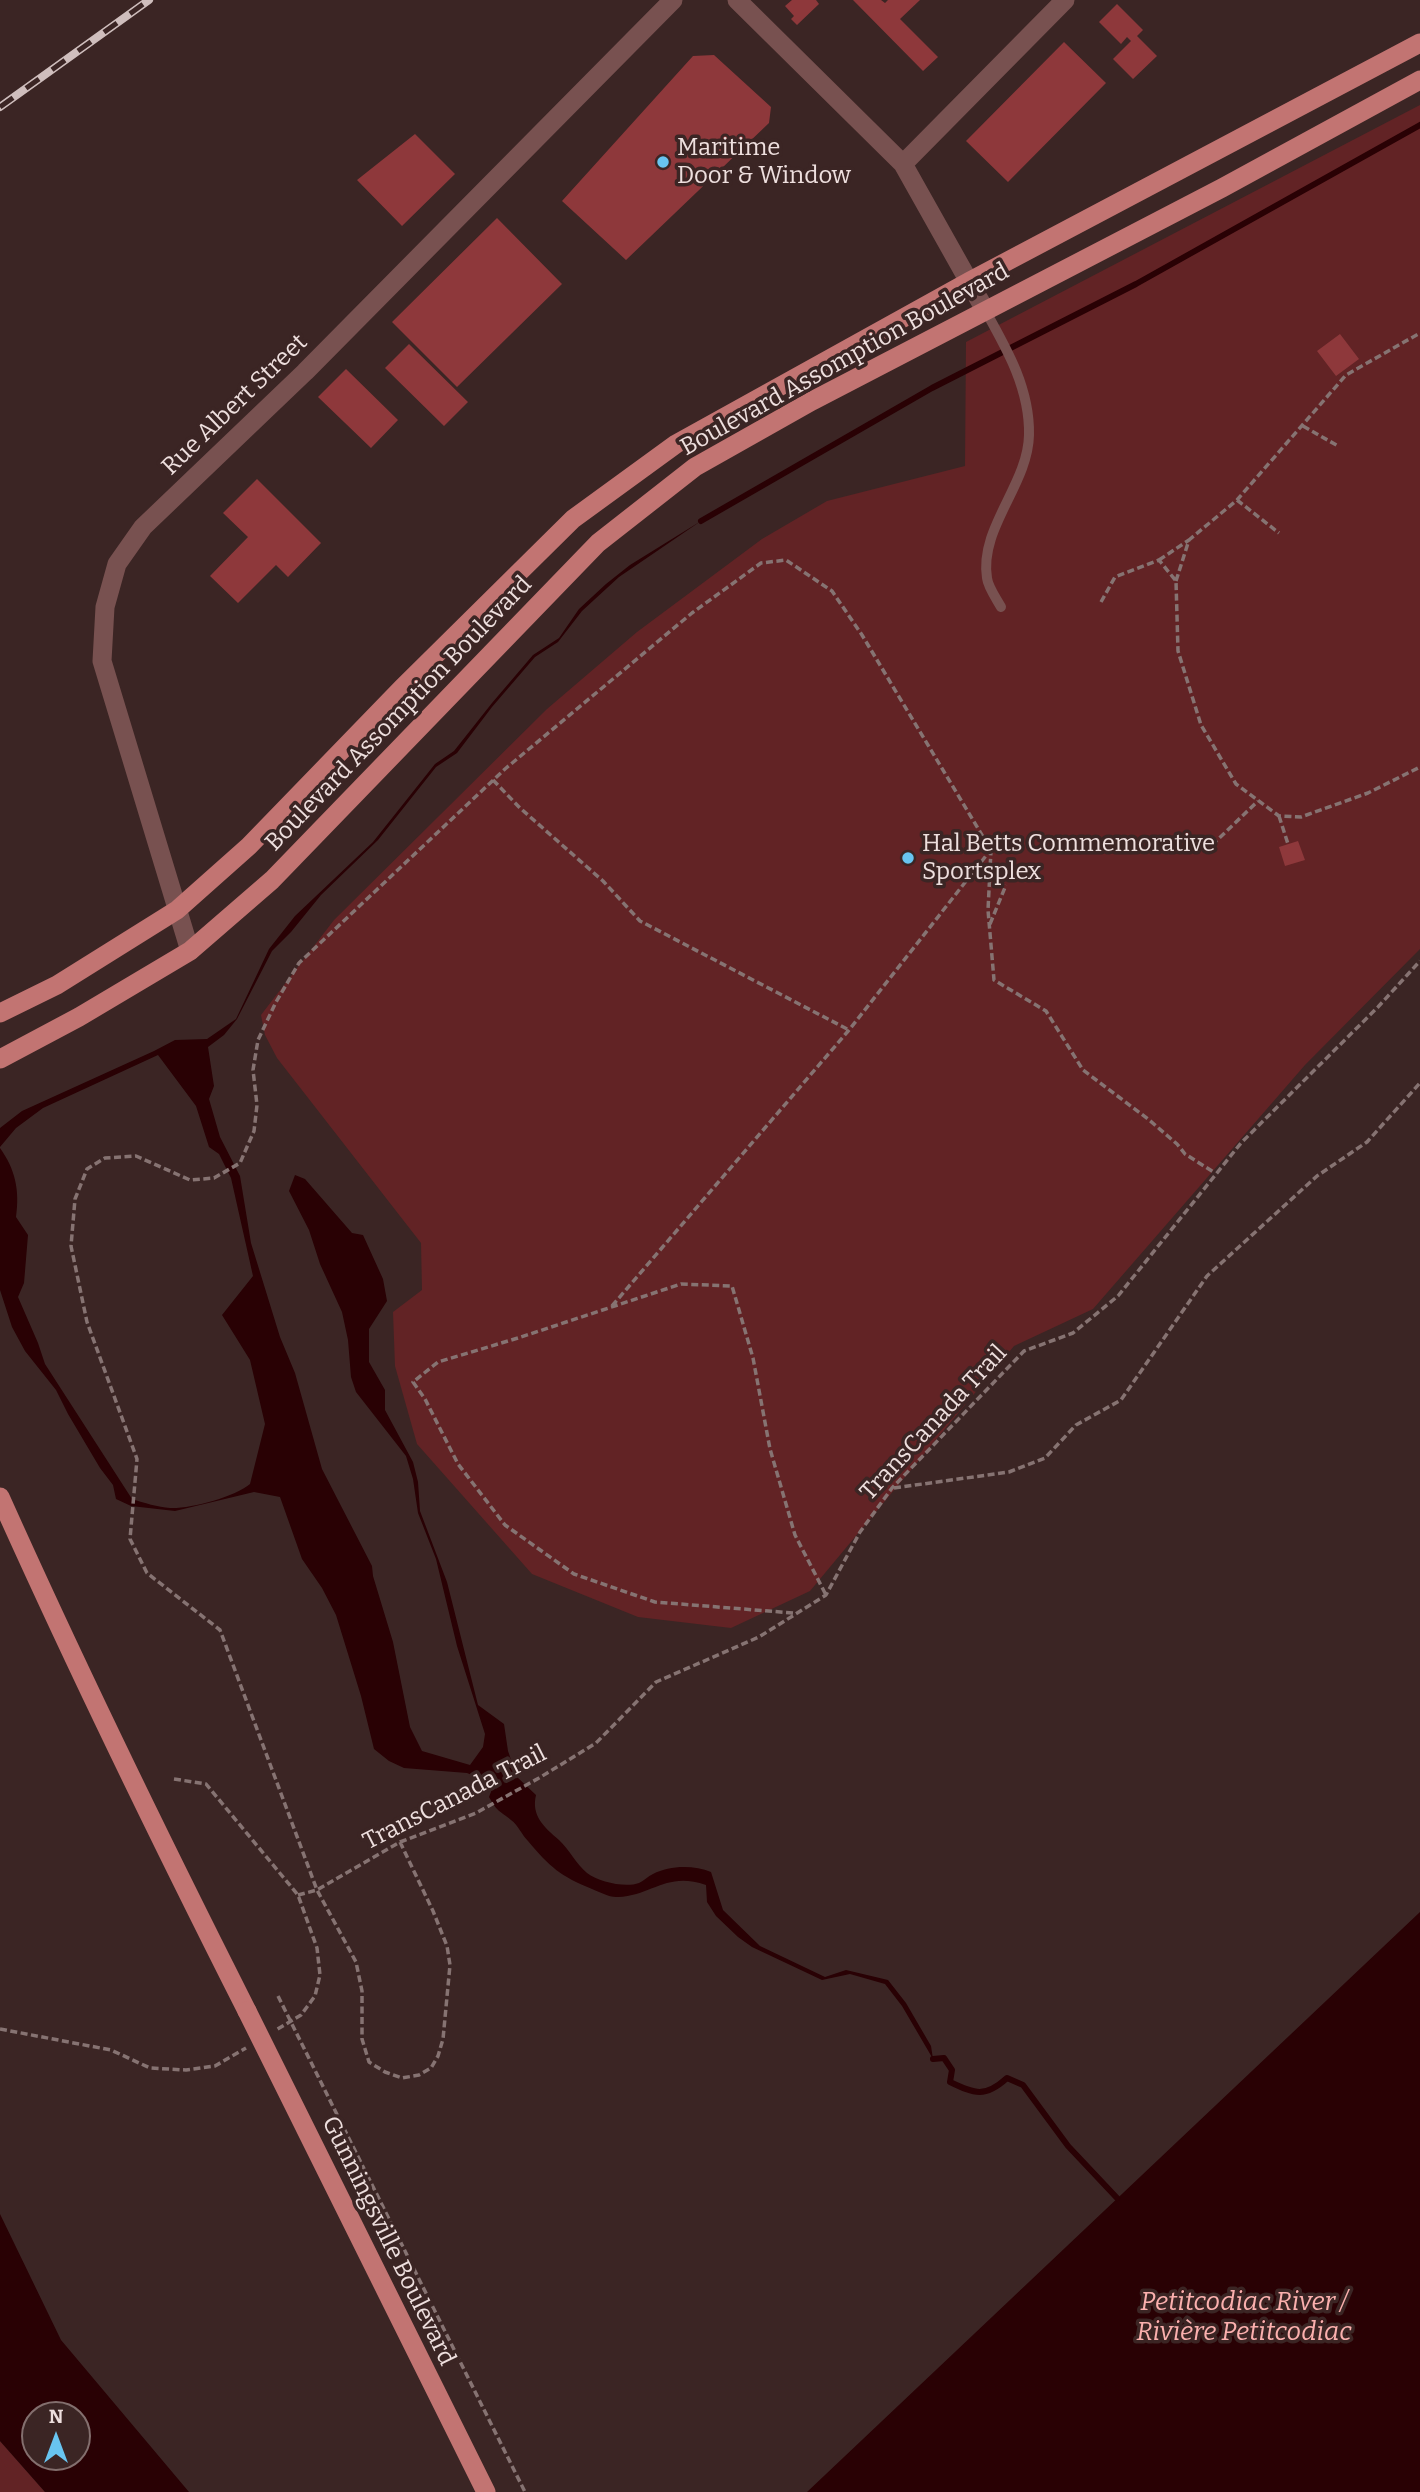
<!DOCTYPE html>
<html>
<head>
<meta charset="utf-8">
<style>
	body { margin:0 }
	#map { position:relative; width:1420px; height:2492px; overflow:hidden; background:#3b2524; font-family:Bitter,serif }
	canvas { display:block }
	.north { position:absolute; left:21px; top:2401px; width:70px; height:70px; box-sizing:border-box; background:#3b2524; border:2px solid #836f6e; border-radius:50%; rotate:0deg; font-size:19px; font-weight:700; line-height:28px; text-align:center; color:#eedfde }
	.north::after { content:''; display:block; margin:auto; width:24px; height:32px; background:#68c4f0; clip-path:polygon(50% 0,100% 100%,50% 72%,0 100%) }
</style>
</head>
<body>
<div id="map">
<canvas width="1420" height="2492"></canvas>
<div class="north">N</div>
</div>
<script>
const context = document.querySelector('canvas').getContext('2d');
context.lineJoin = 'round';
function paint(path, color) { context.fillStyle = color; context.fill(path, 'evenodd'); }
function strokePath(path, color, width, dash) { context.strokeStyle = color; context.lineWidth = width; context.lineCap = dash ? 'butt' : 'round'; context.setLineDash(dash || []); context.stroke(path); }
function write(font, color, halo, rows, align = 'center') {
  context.font = font + ' Bitter,serif'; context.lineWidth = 7; context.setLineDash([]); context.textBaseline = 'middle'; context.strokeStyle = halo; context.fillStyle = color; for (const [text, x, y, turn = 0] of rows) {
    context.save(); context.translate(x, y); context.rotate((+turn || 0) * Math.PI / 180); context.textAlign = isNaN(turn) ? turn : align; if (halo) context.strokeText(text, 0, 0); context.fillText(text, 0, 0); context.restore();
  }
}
const green = new Path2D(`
	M1420,105V949L1305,1065L1093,1309L1014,1346L810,1591L731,1628L638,1617L532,1574L417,1444L395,1366L393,1312L422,1290L421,1243L277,1058L265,1035L261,1015L334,920L547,709L637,632L762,539L827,501L965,466L966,342Z
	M0,2441L45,2492H0Z`);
const water = new Path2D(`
	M701,521L619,577L582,611L558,642L535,657L492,707L457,753L436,767L378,840L321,895L291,932L272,951L237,1019L224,1035L208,1047L214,1086L209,1099L220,1137L240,1176L251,1243L280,1337L295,1373L322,1469L372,1566L373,1576L393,1642L410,1727L422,1751L470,1765L483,1747L485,1734L457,1646L436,1559L418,1513L413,1479L406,1456L356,1392L351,1377L348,1340L342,1312L320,1264L309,1230L289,1191L295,1175L305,1179L352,1233L363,1235L383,1279L387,1301L369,1329V1362L385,1390V1410L413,1462L418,1482L420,1511L447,1582L478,1705L504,1724L508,1751L517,1777L536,1795C531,1816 544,1827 559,1840C569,1849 576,1864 587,1873C599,1882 625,1888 639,1883C644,1881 648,1876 653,1874C670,1865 694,1865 711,1872L723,1910L760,1946L825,1977L846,1970L888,1980L906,2003L931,2046L933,2059L902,2006L885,1984L850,1974L822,1980L752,1947L738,1937L716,1916L707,1902L706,1885C667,1871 653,1895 618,1897C610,1898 600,1892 592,1889C560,1876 550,1867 528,1841C522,1835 518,1825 511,1820C498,1809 499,1814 489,1797L494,1784L467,1773L404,1768L389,1761L374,1749L361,1696L336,1615L322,1588L302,1559L280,1497L254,1492L175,1511L131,1506L116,1499L113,1485L100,1468L68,1414L56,1390L25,1351L12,1327L0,1290V1148C15,1169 20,1190 16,1217L28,1235L24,1283L18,1297L38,1343L45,1364L132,1499C144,1503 158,1507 170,1508C190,1509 235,1497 250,1484L265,1424L250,1360L222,1315L253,1276L231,1178L219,1154L209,1147L196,1106L158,1055L43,1108L16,1128L0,1147V1128L22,1111L154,1051L175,1040L207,1039L236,1019L269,949L295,916L373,842L435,764L454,751L492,703L533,655L559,638L579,609L606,584L630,565Z
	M1420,1912V2492H807Z
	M0,2214L61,2340L189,2492H45L0,2441ZM35,2415H77V2457H35Z`);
const stream = new Path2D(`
	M701,521L932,388L1136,284L1420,125
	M933,2059L944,2058L952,2070L950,2082C975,2094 985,2098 1007,2078L1023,2085L1068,2146L1117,2198`);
const building = new Path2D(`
	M792,0H816L819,4L797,25L791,19L794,16L785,6Z
	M853,0H881L885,3L888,0H920L900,19L938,57L923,71Z
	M1117,4L1143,30L1137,36L1157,56L1133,79L1113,59L1131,41L1127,37L1121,44L1099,22Z
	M1064,42L1106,83L1008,182L966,141Z
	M714,55L771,107L769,123L626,260L562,201L693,56Z
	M415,134L455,174L402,226L357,180Z
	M497,218L562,284L457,387L392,322Z
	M1340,334L1359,359L1336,376L1317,351Z
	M409,344L468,402L444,426L385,368Z
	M346,369L398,420L371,448L318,397Z
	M257,479L321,543L288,577L276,565L238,603L210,576L248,537L223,513Z
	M1298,841L1305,860L1285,866L1279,847Z`);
const path = new Path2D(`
	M1303,426L1338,446
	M1237,500L1279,533
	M1159,560L1189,540
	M1176,581L1189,540L1237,500L1346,375L1420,333
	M1101,602L1115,577L1159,560L1176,581L1178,651L1201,725L1236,784L1279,816L1301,817L1368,793L1420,767
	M493,780L520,808L603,881L640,921L849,1030
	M1279,816L1288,844
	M1212,845L1258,801
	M990,924L1006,885
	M612,1306L849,1030L989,852
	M894,1488L1009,1472L1045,1458L1076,1425L1121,1400L1207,1276L1317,1176L1367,1142L1420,1083
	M793,1613L655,1602L574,1574L505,1525L458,1464L425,1399L413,1382L438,1362L518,1338L681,1284L732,1286L753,1358L770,1449L795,1535L826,1595
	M174,1779L206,1784L298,1895L317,1948L320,1975L315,1996L301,2015L276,2030
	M400,1842L433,1911L447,1946L450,1965L443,2039L438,2056L431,2068L419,2075L402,2078L385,2072L369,2062L362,2039V1991L356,1962L317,1890L220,1630L147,1573L130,1539L137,1459L87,1322L71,1246L75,1199L87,1169L105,1158L136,1156L190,1180L214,1178L240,1163L254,1131L257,1105L253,1070L258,1040L276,1002L299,963L505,769L692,613L761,563L786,560L832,591L862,635L991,850L988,910L994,980L1046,1011L1083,1070L1148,1119L1177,1144L1185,1154L1215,1173
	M298,1895L317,1890L400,1842L476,1813L539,1778L596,1743L656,1682L759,1637L826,1595L860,1532L892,1488L1024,1351L1073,1333L1118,1296L1241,1143L1378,1007L1420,961
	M0,2029L111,2050L150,2068L186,2070L215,2066L246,2048`);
const service = new Path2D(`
	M985,310C1007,349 1030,389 1029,435C1028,485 979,528 987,578C988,587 996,598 1001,607`);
const minor = new Path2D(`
	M737,0L903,164L985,310
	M903,164L1065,0`);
const tertiary = new Path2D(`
	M190,951L102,661L105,607L117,564L143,527L305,372L673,0`);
const primary = new Path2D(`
	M0,1013L57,985L177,910L249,846L402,688L573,519L676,444L970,281L1420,43
	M0,1059L79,1017L190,951L272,880L598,543L695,467L812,401L1222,188L1420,80
	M0,1497C78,1671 161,1841 247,2011`);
const rail = new Path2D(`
	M0,107L149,0`);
const pathBridge = new Path2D(`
	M278,1996L525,2492`);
const primaryBridge = new Path2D(`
	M247,2011L486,2492`);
const markers = [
	[663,162,7,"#68c4f0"],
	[908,858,7,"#68c4f0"]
];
const poiNames = [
	["Maritime",677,148],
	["Door & Window",677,176],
	["Hal Betts Commemorative",922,844],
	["Sportsplex",922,872]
];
const streetNames = [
	["Boulevard Assomption Boulevard",845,360,-29],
	["Rue Albert Street",235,405,-44],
	["Boulevard Assomption Boulevard",399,714,-46],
	["TransCanada Trail",934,1423,-47],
	["TransCanada Trail",455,1798,-27],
	["Gunningsville Boulevard",388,2241,64]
];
const waterNames = [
	["Petitcodiac River /",1244,2303],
	["Rivière Petitcodiac",1244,2333]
];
paint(green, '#622325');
paint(water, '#290104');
strokePath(stream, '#290104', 6);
paint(building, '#8e383b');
strokePath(path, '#867372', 3.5, [7, 3.5]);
strokePath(service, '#785150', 10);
strokePath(minor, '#785150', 19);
strokePath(tertiary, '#785150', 19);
strokePath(primary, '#c27472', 19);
strokePath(rail, '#cfbebd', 8);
strokePath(rail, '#3b2524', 5, [16]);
strokePath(pathBridge, '#867372', 3.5, [7, 3.5]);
strokePath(primaryBridge, '#c27472', 19);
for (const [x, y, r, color] of markers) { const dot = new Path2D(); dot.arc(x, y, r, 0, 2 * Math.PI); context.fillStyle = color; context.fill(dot); strokePath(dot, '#3b2524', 2.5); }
write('24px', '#eedfde', '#3b2524', poiNames, 'left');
write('24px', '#eedfde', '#3b2524', streetNames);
write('italic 26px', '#fbb0ae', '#3b2524', waterNames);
</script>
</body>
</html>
